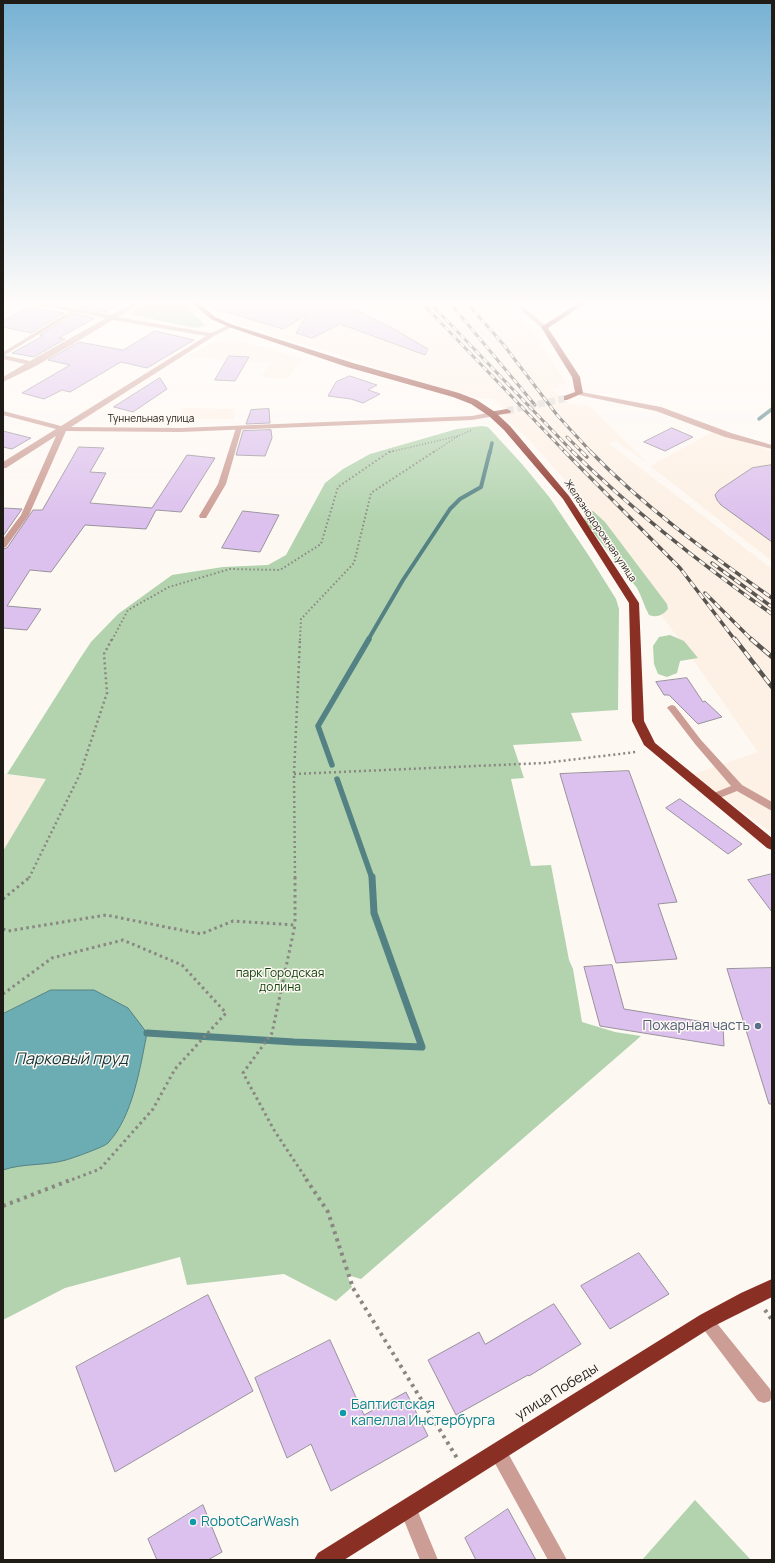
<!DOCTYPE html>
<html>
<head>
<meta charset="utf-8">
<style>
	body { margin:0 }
	#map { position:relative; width:775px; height:1563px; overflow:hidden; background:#fef8f3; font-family:Manrope,sans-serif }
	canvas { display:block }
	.frame { position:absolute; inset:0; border:4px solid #1f1c18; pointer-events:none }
</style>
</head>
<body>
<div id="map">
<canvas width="775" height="1563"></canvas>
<div class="frame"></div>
</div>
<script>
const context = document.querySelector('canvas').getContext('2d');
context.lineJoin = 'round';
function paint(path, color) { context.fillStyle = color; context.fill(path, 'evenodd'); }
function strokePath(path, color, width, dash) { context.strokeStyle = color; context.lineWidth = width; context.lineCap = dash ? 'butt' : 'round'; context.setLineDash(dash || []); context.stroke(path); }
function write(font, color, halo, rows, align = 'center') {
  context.font = font + ' Manrope,sans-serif'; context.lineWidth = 3; context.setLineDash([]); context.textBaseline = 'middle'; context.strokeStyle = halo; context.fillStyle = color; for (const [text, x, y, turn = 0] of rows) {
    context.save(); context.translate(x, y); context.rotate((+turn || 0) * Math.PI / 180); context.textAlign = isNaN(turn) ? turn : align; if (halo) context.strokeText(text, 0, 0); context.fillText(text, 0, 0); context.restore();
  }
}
const built = new Path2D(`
	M205,303H509L543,346L566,383L558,386L559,387L552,389L568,403L590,406L648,464L616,441L608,443L772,569V833L691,775L758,752L668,624L579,504L565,480L526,437L502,416L506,412L494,399L480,398L449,390L234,323L227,320Z
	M230,339L242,341L303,359L287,379L261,377L270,362H249L186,357L214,342Z
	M183,408L235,409L234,419H179Z
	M714,431L772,451V561L650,466Z
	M3,774L47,779L3,851Z`);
const green = new Path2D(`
	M146,303H182L203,323L205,326L195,328L129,314Z
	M482,426L488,427L522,464L550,498L591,559L616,599L619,609L618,710L571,713L582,741L513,745L524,778L511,779L531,866L551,865L569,960L573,969L582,1022L615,1032L641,1036L361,1279L347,1275L352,1287L336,1301L284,1274L187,1285L180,1257L65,1288L3,1320V851L46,779L7,774L79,660L91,642L118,614L172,575L223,567L268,565L286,555L325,483L343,469L370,454L457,429Z
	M589,511H593L605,522L667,604L668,609C663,615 657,618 649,615C644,606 642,597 637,588L585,522C584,516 585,514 589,511Z
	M670,635L684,641L698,658L680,661L677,673L667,677L658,674L654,664L653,646L659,637Z
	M695,1500L751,1560H642Z`);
const water = new Path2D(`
	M51,990H94L128,1008L147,1033C140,1068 133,1116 108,1143C104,1147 73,1158 66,1160C45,1166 23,1163 3,1170V1014Z`);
const streamFar3 = new Path2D(`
	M759,419L772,409
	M490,452L492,443`);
const streamFar2 = new Path2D(`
	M368,640L403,580L450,509L460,499L481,487L490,451`);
const streamFar1 = new Path2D(`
	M332,765L318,726L369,639
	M337,779L372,878`);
const stream = new Path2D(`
	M147,1033L294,1042L422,1047L374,913L372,877`);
const building = new Path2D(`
	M88,303H121L105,312L79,308Z
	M210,303H342L394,329L428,349L425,355L340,324L312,338L296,333L308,314L283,329L210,307Z
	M30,307L64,313L31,333L3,327V321Z
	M75,314L95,318L59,338L65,339L34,357L12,353L43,336L40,335Z
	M155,331L194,340L147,368L121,362L70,392L62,390L44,399L22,393L70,365L48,360L79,342L123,350Z
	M229,356L249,357L235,381L215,380Z
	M350,376L377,385L368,390L380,394L363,403L351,399L328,396L336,382Z
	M160,378L167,389L133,412L114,407Z
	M269,409L270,423L246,424L251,410Z
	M672,428L693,437L665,451L644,442Z
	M271,430L272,438L265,456L236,455L243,431Z
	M3,431L31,438L12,449L3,447Z
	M79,447L104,448L90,472L106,473L90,503L152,508L187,455L215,458L181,512L156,510L146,529L85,525L51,572L30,570L7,606L41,609L27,630L3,628V549L7,548L33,510H42Z
	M772,465V542L721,505L717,500L715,495L719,490L752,468Z
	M3,508L22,509L3,536Z
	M243,511L279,515L260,552L222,548Z
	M687,678L703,702L705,701L722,717L698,724L669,695H664L656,682Z
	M629,771L677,902L658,904L677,959L616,963L560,774Z
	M680,799L742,844L728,854L666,808Z
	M772,874V912L748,880Z
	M612,965L624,1009L723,1025L724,1046L600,1026L584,967Z
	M772,968V1104H769L727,969Z
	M639,1253L669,1294L610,1329L581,1286Z
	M208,1295L253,1391L115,1472L76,1367Z
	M554,1304L581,1344L529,1376L528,1375L456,1415L428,1360L479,1332L485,1344Z
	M330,1340L364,1415L406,1392L428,1436L331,1491L311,1444L287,1458L255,1378Z
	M203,1505L222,1552L208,1560H157L148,1539Z
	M508,1509L536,1560H476L465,1538Z`);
const primaryTunnel = new Path2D(`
	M507,411L567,398`);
const pathFar4 = new Path2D(`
	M390,452L458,436
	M434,452L458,436L472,430`);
const pathFar3 = new Path2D(`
	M112,640L128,610L169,587L230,569L280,570L321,544L338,487L389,452L394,451
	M300,640L301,619L354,563L371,493L435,451`);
const pathFar2 = new Path2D(`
	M294,774L544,763L636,752
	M29,878L80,774L107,693L104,654L112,639
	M295,878L294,774L300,639`);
const pathFar1 = new Path2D(`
	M295,877V925
	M3,899L30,877
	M3,929L8,931L106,915L201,934L233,921L295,925L272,1033L243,1073L274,1130L307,1180
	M3,994L52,958L123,940L182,965L226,1013L175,1069L153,1109L100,1169L71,1180`);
const path = new Path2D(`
	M306,1179L328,1212L353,1288L457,1458
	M3,1206L73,1179
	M765,1310L772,1320`);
const lane = new Path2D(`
	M72,310L77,311L3,356V352Z
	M239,426L242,428L226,484L206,518H200L199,516L218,484L236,428Z
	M672,705L675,706L701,740L742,785L772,802V811L737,791L717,799H709L708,797L709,795L731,786L695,744L669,710L667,708L669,706Z
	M706,1313L711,1316L770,1389L772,1395L770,1401L764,1403L758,1401L701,1326L698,1321L701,1316Z
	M498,1444L504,1446L567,1560H548L492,1458L490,1452L492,1446Z
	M408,1499L414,1502L438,1560H420L399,1508L402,1502Z`);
const street = new Path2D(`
	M27,303H42L111,315L132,303H140L118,317L211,333L229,325L234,326L214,336L71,427L180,428L472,416L492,412L496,414L495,416L472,420L180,432L66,431L29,515L6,547L3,548V539L21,515L56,436L6,468H3V462L56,429L3,415V411L61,426L206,336L113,320L36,366L3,382V377L25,364L3,359V355L30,361L106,318Z
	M512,303H519L546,326V328H542Z
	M576,391L661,407L731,433L772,445V449L725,437L656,411L579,395H576Z`);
const primary = new Path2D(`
	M578,303H586L548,328L580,377L583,393L567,400H564V396L575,392L572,377L541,327Z
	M507,409L511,411L510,413L492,416L488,414L489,412Z`);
const highway = new Path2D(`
	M192,303H199L215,317L233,325L353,363L459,393L477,400L495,412L510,426L569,496L639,603L644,721L655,743L772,838V850L767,848L644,745L632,721L629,603L563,499L504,430L489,416L471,404L453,397L347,367L229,327L211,319Z
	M772,1279V1297L712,1327L344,1560H314L318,1553L700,1315L741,1293Z`);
const railFar2 = new Path2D(`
	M422,303L565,452
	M430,303L573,452
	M450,303L535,405
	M467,303L503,344L557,415L591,452
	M567,437L582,452`);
const railFar1 = new Path2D(`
	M564,451L680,568L735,640
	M572,451C634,512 701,564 772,614
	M581,451L587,457
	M590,451C644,507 708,553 772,598
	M712,563L772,607
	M705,593L752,640`);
const rail = new Path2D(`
	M735,639L772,687
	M751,639L772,657`);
const markers = [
	[758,1026,4,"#5c6f8a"],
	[343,1413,4,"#0f9aa8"],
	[193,1522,4,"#0f9aa8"]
];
const farStreetnames = [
	["Туннельная улица",151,419],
	["Железнодорожная улица",600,531,56]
];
const parkNames = [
	["парк Городская",280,974],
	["долина",280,988]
];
const nearServicenames = [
	["Пожарная часть",750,1026]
];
const nearStreetnames = [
	["улица Победы",557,1392,-32]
];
const nearCulturenames = [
	["Баптистская",351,1405],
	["капелла Инстербурга",351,1421],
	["RobotCarWash",201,1522]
];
const nearWaternames = [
	["Парковый пруд",71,1060]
];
paint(built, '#fdf0e4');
paint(green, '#b2d3ae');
paint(water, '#6badb3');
strokePath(water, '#548284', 1);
strokePath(streamFar3, '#548284', 3.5);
strokePath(streamFar2, '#548284', 4);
strokePath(streamFar1, '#548284', 5.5);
strokePath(stream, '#548284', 7);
paint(building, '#dcc0ed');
strokePath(building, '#98929c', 1);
strokePath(primaryTunnel, '#ddd7d2', 7, [7, 3.5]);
strokePath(pathFar4, '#8a8681', 1.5, [1, 2]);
strokePath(pathFar3, '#8a8681', 2, [1.5, 2.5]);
strokePath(pathFar2, '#8a8681', 2.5, [2, 3]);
strokePath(pathFar1, '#8a8681', 3, [2.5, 3.5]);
strokePath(path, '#8a8681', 4, [3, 4.5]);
paint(lane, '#cc9d95');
paint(street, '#cc9d95');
paint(primary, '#9d4e43');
paint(highway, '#8a2f24');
strokePath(railFar2, '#595551', 3);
strokePath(railFar1, '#595551', 3.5);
strokePath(rail, '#595551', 4.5);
strokePath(railFar2, '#fef8f3', 2, [5.5]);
strokePath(railFar1, '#fef8f3', 2.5, [7]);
strokePath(rail, '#fef8f3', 3, [8]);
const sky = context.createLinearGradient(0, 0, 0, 522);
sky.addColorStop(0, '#76b1d3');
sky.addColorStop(0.58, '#fffcfa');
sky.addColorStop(1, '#fffcfa00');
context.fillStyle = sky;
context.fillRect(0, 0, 775, 522);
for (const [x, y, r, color] of markers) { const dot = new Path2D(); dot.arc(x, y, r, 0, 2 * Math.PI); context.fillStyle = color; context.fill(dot); strokePath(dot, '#fef8f3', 1.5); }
write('10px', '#1f1c18', '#fef8f3', farStreetnames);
write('12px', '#0c3e07', '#fef8f3', parkNames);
write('14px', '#4e5e75', '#fef8f3', nearServicenames, 'right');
write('14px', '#1f1c18', '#fef8f3', nearStreetnames);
write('14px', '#0d838f', '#fef8f3', nearCulturenames, 'left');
write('italic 16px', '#133538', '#fef8f3', nearWaternames);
</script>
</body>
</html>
